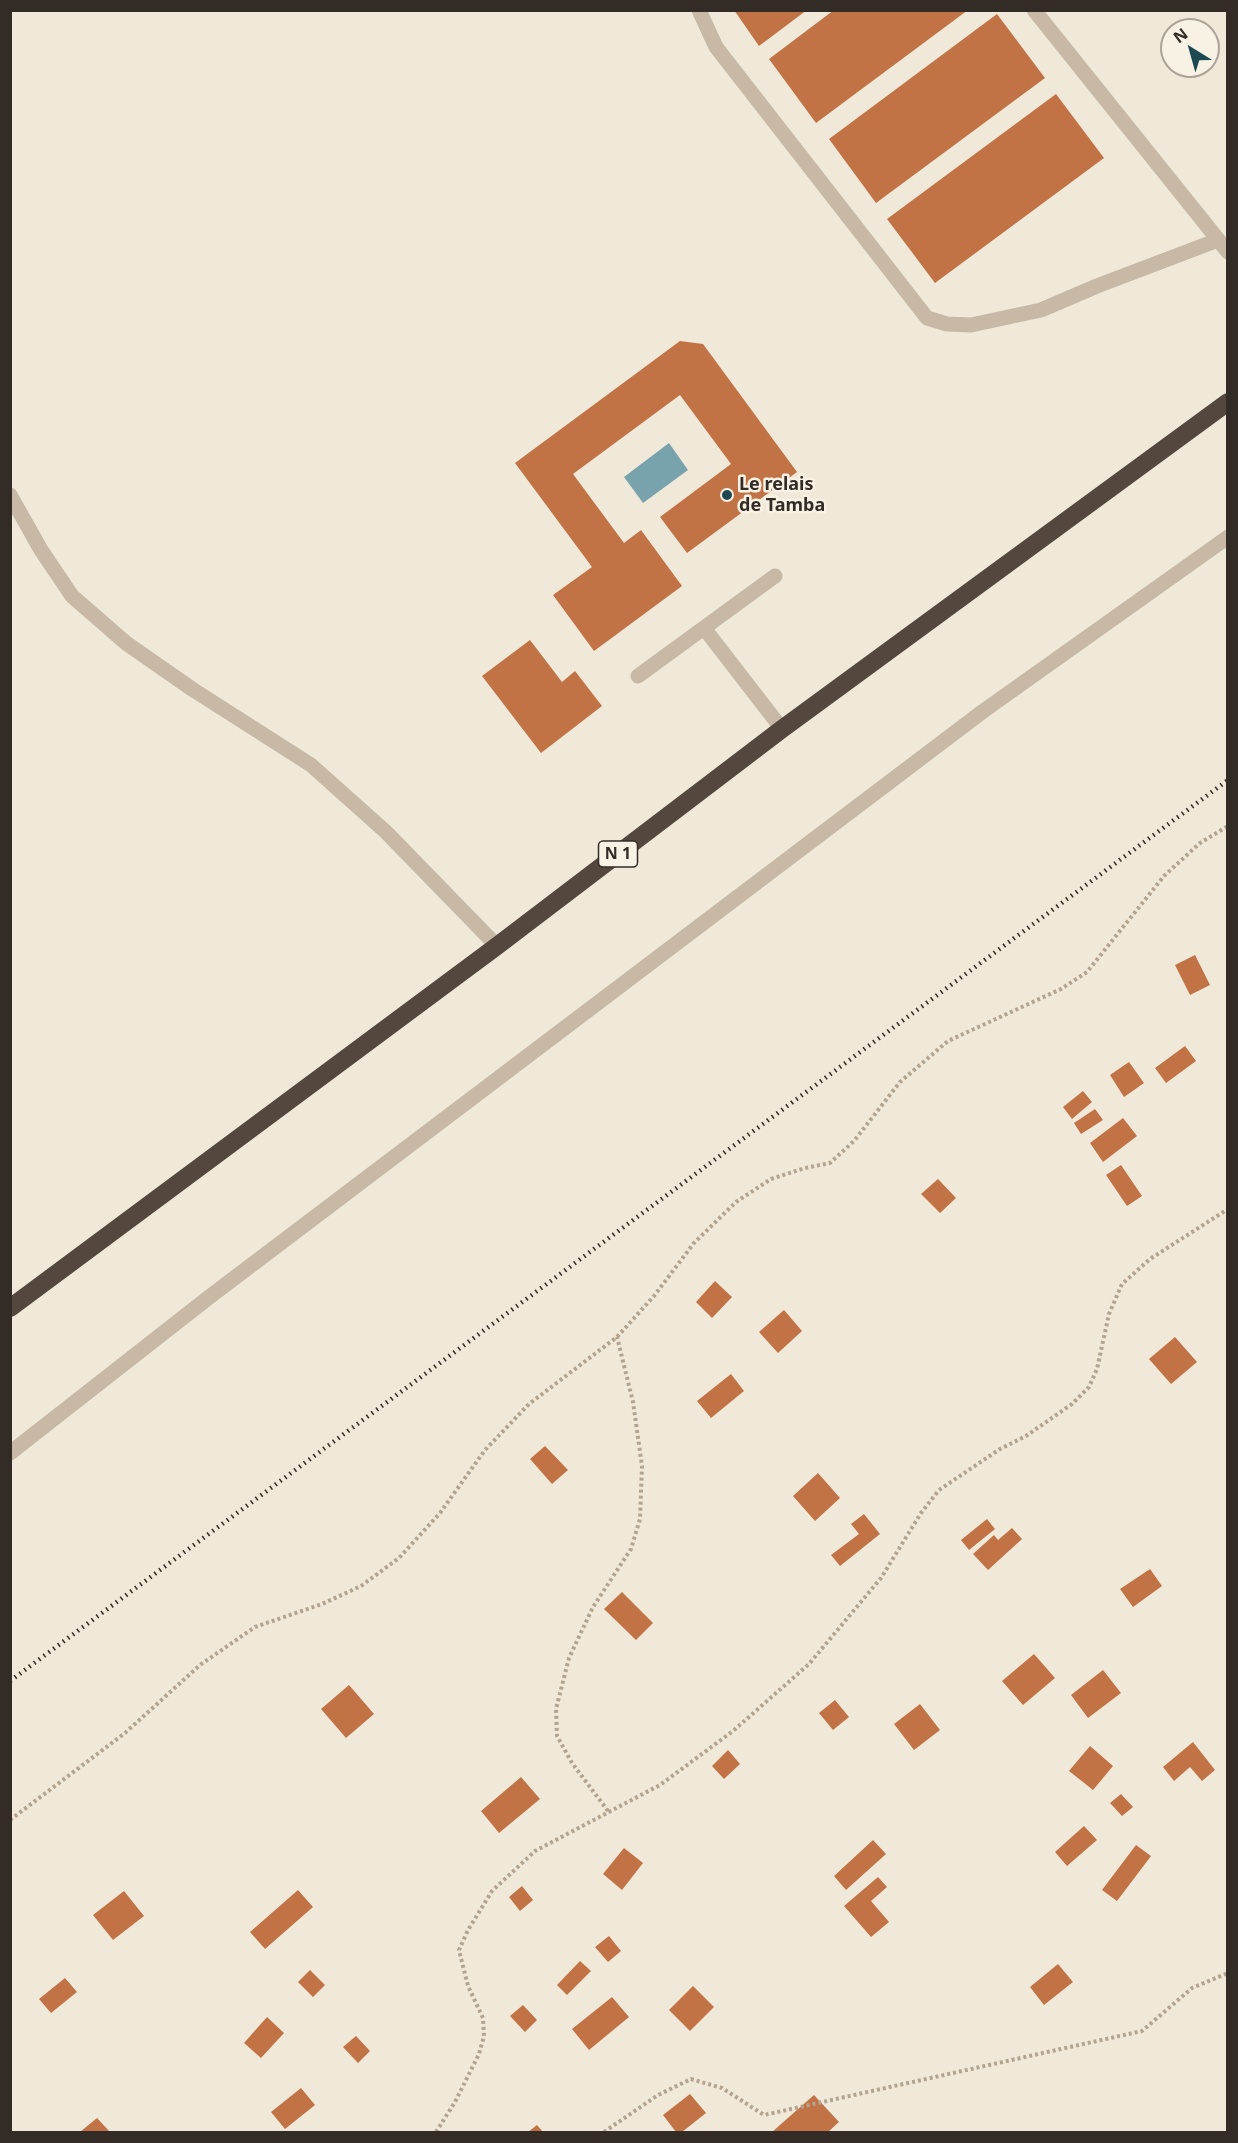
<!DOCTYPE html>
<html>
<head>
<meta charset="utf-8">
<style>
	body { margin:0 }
	#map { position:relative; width:1238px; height:2143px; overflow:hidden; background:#f0e8d8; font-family:"Noto Sans",sans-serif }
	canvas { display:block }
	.frame { position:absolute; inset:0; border:12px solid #332c26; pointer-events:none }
	.north { position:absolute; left:1160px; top:18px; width:60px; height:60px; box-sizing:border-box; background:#f8f2e4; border:2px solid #a9a398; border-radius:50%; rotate:323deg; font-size:16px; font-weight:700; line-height:24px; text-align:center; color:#332c26 }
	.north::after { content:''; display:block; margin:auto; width:21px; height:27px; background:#1d4953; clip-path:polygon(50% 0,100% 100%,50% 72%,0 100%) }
</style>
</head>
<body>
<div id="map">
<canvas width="1238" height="2143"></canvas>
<div class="frame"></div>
<div class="north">N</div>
</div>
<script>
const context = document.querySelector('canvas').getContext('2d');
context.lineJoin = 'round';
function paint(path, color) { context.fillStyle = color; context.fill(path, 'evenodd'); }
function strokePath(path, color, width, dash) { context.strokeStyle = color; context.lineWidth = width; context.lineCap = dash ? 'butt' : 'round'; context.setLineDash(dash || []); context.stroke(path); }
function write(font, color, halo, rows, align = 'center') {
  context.font = font + ' "Noto Sans",sans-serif'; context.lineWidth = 5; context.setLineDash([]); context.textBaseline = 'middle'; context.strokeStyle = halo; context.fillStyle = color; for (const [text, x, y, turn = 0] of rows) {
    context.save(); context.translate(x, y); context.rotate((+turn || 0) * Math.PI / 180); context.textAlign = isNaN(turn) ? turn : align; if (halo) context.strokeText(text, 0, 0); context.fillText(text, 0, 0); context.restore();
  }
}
const water = new Path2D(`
	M669,443L688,470L643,503L624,477Z`);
const building = new Path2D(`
	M734,10H807L759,46Z
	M834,10H968L816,123L769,59Z
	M997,14L1045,78L876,203L829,139Z
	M1056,94L1104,158L935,283L887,219Z
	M680,341L703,344L797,472L687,553L660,517L731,464L680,395L573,474L624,543L641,530L682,586L594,651L553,595L592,567L515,463Z
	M530,640L562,682L575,671L602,706L541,753L482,676Z
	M1195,955L1210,985L1190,995L1175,965Z
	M1185,1046L1196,1061L1166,1083L1155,1068Z
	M1129,1062L1144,1083L1124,1097L1110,1075Z
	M1083,1091L1092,1102L1072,1119L1063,1107Z
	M1095,1109L1103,1120L1081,1134L1074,1123Z
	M1123,1118L1137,1136L1103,1162L1090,1143Z
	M1121,1165L1142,1196L1127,1206L1106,1175Z
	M938,1179L956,1198L940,1213L921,1194Z
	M715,1281L732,1297L712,1318L696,1302Z
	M784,1310L802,1331L778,1353L759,1332Z
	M1175,1337L1197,1362L1171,1384L1149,1359Z
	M731,1374L744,1391L711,1418L697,1401Z
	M545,1446L568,1470L552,1484L530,1459Z
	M818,1473L840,1498L815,1521L793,1496Z
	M864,1514L880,1534L840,1566L831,1555L859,1534L851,1524Z
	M987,1519L995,1529L969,1550L961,1540Z
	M1012,1528L1022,1539L988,1570L973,1554L994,1535L998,1540Z
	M1150,1569L1162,1586L1133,1607L1120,1589Z
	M622,1592L653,1623L636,1640L604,1609Z
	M1034,1654L1055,1678L1023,1705L1002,1681Z
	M1103,1670L1121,1693L1088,1718L1071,1695Z
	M349,1685L374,1714L346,1738L321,1709Z
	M835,1700L849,1717L833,1730L819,1713Z
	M920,1704L940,1730L914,1750L894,1724Z
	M1193,1742L1215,1770L1202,1781L1190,1767L1174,1781L1163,1767Z
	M1090,1746L1113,1766L1093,1790L1069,1771Z
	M728,1750L740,1764L724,1779L712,1766Z
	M521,1777L540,1799L499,1833L481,1811Z
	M1121,1794L1133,1807L1122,1816L1110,1803Z
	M1084,1826L1097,1840L1067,1866L1055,1852Z
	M873,1840L886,1854L846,1890L834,1876Z
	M1136,1845L1151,1856L1117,1901L1102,1890Z
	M624,1848L643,1863L622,1890L603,1874Z
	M878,1877L887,1887L871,1901L889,1922L871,1937L844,1906Z
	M522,1886L533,1900L520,1911L509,1897Z
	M298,1890L313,1907L265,1949L250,1932Z
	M124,1891L144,1916L113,1940L93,1915Z
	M609,1936L621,1951L608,1962L595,1947Z
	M580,1961L591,1971L567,1995L557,1985Z
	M1058,1964L1073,1982L1044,2005L1030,1987Z
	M310,1970L325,1985L313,1997L298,1982Z
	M65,1978L77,1992L51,2013L39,1999Z
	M693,1986L714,2007L690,2031L669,2010Z
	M612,1997L629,2017L589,2050L572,2029Z
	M523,2005L537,2020L525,2032L510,2016Z
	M267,2017L284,2033L261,2058L244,2043Z
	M356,2036L370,2051L358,2063L343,2047Z
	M301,2088L315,2105L285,2129L271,2112Z
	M690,2094L706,2113L682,2132H676L663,2115Z
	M814,2095L839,2122L828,2132H772Z
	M97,2118L110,2132H80Z
	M537,2125L543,2132H528Z`);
const path = new Path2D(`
	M608,1811L572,1763L557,1736L556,1709L569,1658L593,1607L631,1549L640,1519L642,1466L633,1402L617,1337
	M10,1820L125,1733L200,1665L255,1627L322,1604L361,1586L399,1558L440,1513L485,1450L529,1404L617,1337L654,1296L694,1243L736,1202L771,1179L805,1168L830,1163L854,1141L900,1082L948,1041L1061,989L1087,972L1164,876L1200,843L1228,826
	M436,2132L455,2102L479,2054L484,2036L483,2018L468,1986L459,1950L468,1930L492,1891L535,1851L660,1785L733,1731L809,1664L881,1578L921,1513L939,1490L1000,1449L1026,1436L1072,1404L1089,1387L1097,1369L1109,1314L1122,1284L1150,1259L1228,1209
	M604,2132L658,2095L691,2079L722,2088L764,2115L1142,2031L1192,1988L1228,1973`);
const lane = new Path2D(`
	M699,10L716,47L927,318L947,324L971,325L1041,310L1097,286L1218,240
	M1034,10L1228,252
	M704,628L782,729
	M638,676L775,576`);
const street = new Path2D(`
	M10,495L41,550L72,596L126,643L192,689L311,765L386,832L497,946
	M10,1453L208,1298L982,712L1228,537`);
const highway = new Path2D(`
	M10,1308L497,946L782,729L1228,402`);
const rail = new Path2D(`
	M10,1681L1228,780`);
const markers = [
	[727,495,6,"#1d4953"]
];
const shields = [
	[618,854,39]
];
const shieldNames = [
	["N 1",618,854]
];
const poiNames = [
	["Le relais",739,485],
	["de Tamba",739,506]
];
paint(water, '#79a3ac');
paint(building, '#c27345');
strokePath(path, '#b3a38f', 4, [3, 3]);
strokePath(lane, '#c7b9a5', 15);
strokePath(street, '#c7b9a5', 15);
strokePath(highway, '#54473d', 18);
strokePath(rail, '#332c26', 4.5, [1.5, 4.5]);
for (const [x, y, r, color] of markers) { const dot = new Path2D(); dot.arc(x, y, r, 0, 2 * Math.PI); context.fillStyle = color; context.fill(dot); strokePath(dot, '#f8f2e4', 2); }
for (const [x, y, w] of shields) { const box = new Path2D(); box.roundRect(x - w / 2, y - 13, w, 26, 4.5); context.fillStyle = '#f8f2e4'; context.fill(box); strokePath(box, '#332c26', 1.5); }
write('bold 16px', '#332c26', null, shieldNames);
write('bold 18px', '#332c26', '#f8f2e4', poiNames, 'left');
</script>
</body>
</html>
